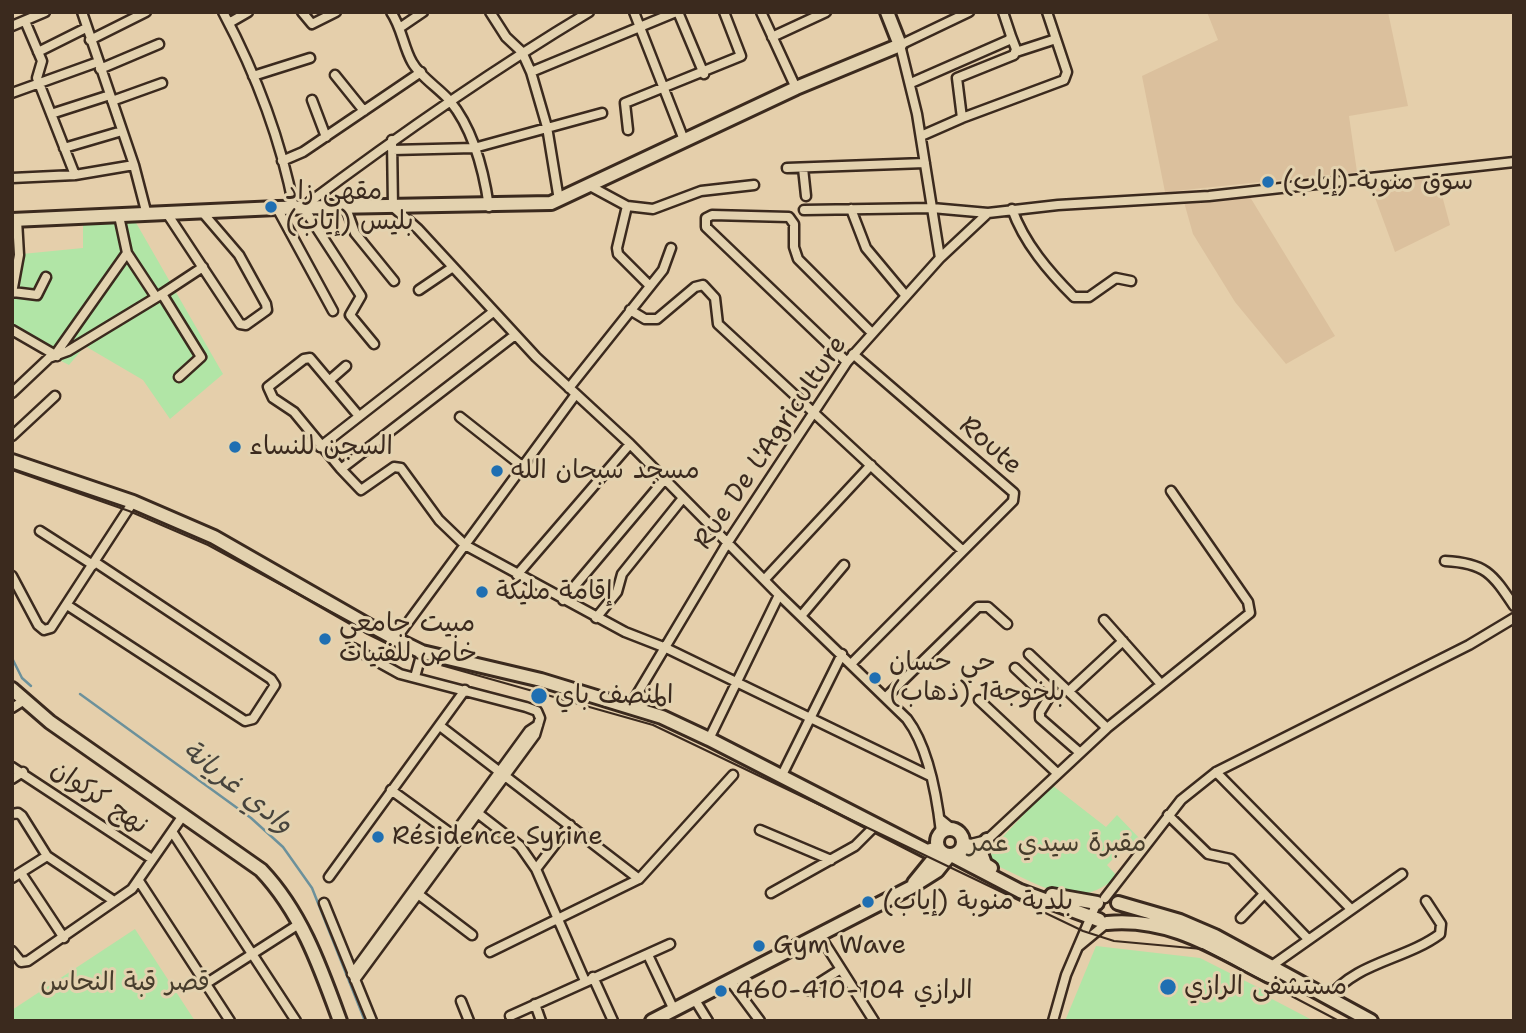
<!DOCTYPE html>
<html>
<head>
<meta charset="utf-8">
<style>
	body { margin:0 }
	#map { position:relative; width:1526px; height:1033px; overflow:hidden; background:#e5cfab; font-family:"Shantell Sans",sans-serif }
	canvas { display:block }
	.frame { position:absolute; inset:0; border:14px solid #3b2a1e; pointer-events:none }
</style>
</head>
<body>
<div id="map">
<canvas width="1526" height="1033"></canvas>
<div class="frame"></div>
</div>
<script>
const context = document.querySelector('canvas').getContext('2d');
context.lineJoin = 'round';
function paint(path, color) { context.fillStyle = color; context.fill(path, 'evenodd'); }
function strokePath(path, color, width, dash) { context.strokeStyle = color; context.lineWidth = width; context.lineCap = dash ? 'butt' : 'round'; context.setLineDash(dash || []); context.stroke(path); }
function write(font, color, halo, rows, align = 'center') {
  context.font = font + ' "Shantell Sans","Playpen Sans Arabic",sans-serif'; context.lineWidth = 6; context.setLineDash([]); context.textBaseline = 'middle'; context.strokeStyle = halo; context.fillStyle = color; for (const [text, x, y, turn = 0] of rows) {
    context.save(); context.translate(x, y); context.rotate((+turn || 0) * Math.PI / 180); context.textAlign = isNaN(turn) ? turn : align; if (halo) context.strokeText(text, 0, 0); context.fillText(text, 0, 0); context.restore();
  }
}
const built = new Path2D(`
	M1207,12H1388L1408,106L1349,116L1357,172L1165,192L1142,76L1218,40Z
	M1437,177L1450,225L1395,252L1370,184Z
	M1250,197L1335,336L1286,364L1235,302L1193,234L1184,202Z`);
const green = new Path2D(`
	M135,221L223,374L170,419L143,380L85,346L69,365L12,336V255L83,248V223Z
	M1052,785L1106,827L1117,815L1142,841L1137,847L1132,842H1124L1118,849L1120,852L1107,865L1117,876C1077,915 1036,882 993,864L990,859L994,846Z
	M135,929L195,1021H12V1010Z
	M1096,946L1200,958L1271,994L1270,998L1314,1021H1065Z`);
const stream = new Path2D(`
	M12,658L22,678L31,686
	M80,694L251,818L283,847L312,888L365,1021`);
const street = new Path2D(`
	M82,12L134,165L147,215
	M223,12C255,72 281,141 294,208
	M302,12L312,24L336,12
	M391,12C402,28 403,46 412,62C420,77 439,88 450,101C473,129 484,172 489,207
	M490,12L506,37L522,52L531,72L547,127L559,200
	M634,12L684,140
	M678,12L704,74
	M761,12L796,88
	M25,21L42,61L37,78L75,175
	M229,23L248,12
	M12,26L45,12
	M401,27L423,12
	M772,37L826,12
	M90,40L146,12
	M38,52L86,28
	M1016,52L1056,39L1047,12
	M100,69L159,44
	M531,72L676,12
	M335,75L364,111
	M253,76L310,58
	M911,83L1009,40L1011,36L1003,12
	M12,93L98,62
	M312,100L326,137
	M112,101L162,83
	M51,114L110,95
	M962,118L1064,80L1067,72L1056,39
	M628,130L625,103L741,56L724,12
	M921,136L962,118L957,78L1014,55L1016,49L1011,36
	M392,140L393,207L418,229L536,357L630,444L779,595L907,719C929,748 937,797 941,832
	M64,148L122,131
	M392,150L474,148L602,113
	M282,161L303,152L421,72
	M787,168L925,163
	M803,168L806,196
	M12,178L75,175L134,165
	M590,186L627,206L653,209L701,191L754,185
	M627,206L617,248L618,254L649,285
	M277,208L333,311
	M346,208L355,233L394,281
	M851,209L866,248L906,296
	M1012,209C1024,243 1049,272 1074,297H1089L1116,278L1131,281
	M804,210L932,208L988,213
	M168,215L240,324L246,325L267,310L266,304L239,255L203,213
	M119,216L127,253L156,297
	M940,258L917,114L900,45L969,12
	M419,290L453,267
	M13,292L37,295L46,277
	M12,293L19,255L17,220
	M630,310L645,319H657L695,287L703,285L715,298L718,324L963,551L1013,501L1014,493L853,354
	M12,330L57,356
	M515,335L341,469L361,490L394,467L401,468L439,520L465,545L625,632L666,648L930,776
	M374,344L350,315L361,296L303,207C395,138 489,72 589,12
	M55,355L127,253
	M847,362L706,227V218L712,215L789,217L794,224V247L798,259L872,333
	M179,377L201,357L162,294L203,267
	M330,380L346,366
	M569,388L663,270L671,248
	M12,393L49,358L68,351L162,294
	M460,417L522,466
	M12,436L55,396
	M320,447L493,312
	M341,469L294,412L273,398L268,387L304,359L310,358L358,415
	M40,531L93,565
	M1445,561C1485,563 1492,573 1514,606
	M517,575L630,444
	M12,576L38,625L44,630L51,628L133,502
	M765,579L871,465
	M563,600L665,479
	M67,605L245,721L253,719L275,685L271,679L95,562
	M801,616L844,565
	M596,618L617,592L622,574L683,498
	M1104,620L1160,683
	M395,640L576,394
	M353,648L400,674L526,707L537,711L540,718L535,735L355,980
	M1029,654L1107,728
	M852,663L963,551
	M1015,668L1048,699L1040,712V718L1079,752
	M415,677L422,652
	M1069,691L1123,641
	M886,697L978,607H988L1007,624
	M979,700L1057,773
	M630,706L728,542L847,362L940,258L988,213L1058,205L1209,196L1514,162
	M12,708L23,701
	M440,726L639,879
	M709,739L779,595
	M12,767L152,859
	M1216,772L1351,909
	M781,777L842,654
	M12,779L23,772
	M391,790L457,838
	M475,811L520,846L536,869L570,825
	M12,814L18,813L22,816L47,856L114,901
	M1168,815L1208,854L1231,859L1308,939
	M940,819L951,828
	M760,830L831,860
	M173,833L296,1021
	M964,842L971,844L987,840L1107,728L1250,613L1248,602L1171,491
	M536,869L585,981
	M21,873L64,938
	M329,877L465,690
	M12,878L47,856
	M139,881L230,1021
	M771,893L855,846L876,825
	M418,894L472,935
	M1105,898L1181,800L1216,772L1469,645L1514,618
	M324,903L372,1021
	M1241,918L1264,894
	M820,936L874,1021
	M1078,947L1107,923
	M12,951L21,962L28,961L132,889L184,814
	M490,952L639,879L733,775
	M648,955L674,1010
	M1270,967L1402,874
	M352,974L529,731L538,725
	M593,977L613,1021
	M731,982L760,1021
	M207,983L299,924
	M808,990L841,969
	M1329,998C1356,962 1405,960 1440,934L1441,924L1426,901
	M695,1000L708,1021
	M461,1001L469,1021
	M535,1004L541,1021
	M510,1016L670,944
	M1053,1021L1066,975L1095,907`);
const secondary = new Path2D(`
	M12,220L277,208L551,203L796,88L900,45L887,12
	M12,461L133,502L214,537L371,627L422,652L541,680L662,717L709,739L927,851L938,848
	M12,689L50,722L261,870C301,912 320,966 340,1021
	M937 842a13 13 0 1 1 26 0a13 13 0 1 1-26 0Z
	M964,844L977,859L991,868
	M953,856L1020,891L1099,920
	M985,864L980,850L987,840
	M914,883L940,851
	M1052,895L1097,903
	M1118,903L1180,921L1215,936L1371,1021
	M1107,923C1170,917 1216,949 1269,976
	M652,1021L910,888L937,871L949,856`);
const tram = new Path2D(`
	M12,470L129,511L208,545L416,658L653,725L1083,931L1114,941L1202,949L1339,1021`);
const markers = [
	[1268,182,7,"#1f6fb2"],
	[271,207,7,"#1f6fb2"],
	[235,447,7,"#1f6fb2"],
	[497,471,7,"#1f6fb2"],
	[482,592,7,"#1f6fb2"],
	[325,639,7,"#1f6fb2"],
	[875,678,7,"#1f6fb2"],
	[539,696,9,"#1f6fb2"],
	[378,837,7,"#1f6fb2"],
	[868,902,7,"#1f6fb2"],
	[759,946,7,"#1f6fb2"],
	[1168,987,9,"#1f6fb2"],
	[721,991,7,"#1f6fb2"]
];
const poiNames = [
	["سوق منوبة (إياب)",1282,182],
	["مقهى زاد",285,192],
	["بليس (إياب)",285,222],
	["السجن للنساء",249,447],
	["مسجد سبحان الله",511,471],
	["إقامة مليكة",496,592],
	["مبيت جامعي",339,624],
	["خاص للفتيات",339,654],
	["حي حسان",889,663],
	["بلخوجة1 (ذهاب)",889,693],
	["المنصف باي",555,696],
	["Résidence Syrine",392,837],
	["بلدية منوبة (إياب)",882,902],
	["Gym Wave",773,946],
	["مستشفى الرازي",1184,987],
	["الرازي 104-410-460",735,991]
];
const streetNames = [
	["Rue De L'Agriculture",771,443,-56],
	["Route",990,446,41],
	["نهج كركوان",99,798,34]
];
const parkNames = [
	["مقبرة سيدي عمر",1057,844],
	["قصر قبة النحاس",125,983]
];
const waterNames = [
	["وادي غريانة",237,788,38]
];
paint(built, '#dbc09d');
paint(green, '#b1e5a6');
strokePath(stream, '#6c919b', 2.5);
strokePath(street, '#3b2a1e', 13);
strokePath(secondary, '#3b2a1e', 18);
strokePath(street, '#e3d2af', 8);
strokePath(secondary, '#e3d2af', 12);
strokePath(tram, '#3b2a1e', 2);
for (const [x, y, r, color] of markers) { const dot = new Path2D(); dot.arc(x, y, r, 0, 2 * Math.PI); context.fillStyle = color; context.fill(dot); strokePath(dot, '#e3d2af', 2.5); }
write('26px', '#3b2a1e', '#e3d2af', poiNames, 'left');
write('26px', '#3b2a1e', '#e3d2af', streetNames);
write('26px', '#473d2c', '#e3d2af', parkNames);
write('italic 28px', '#47443d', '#e3d2af', waterNames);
</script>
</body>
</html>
